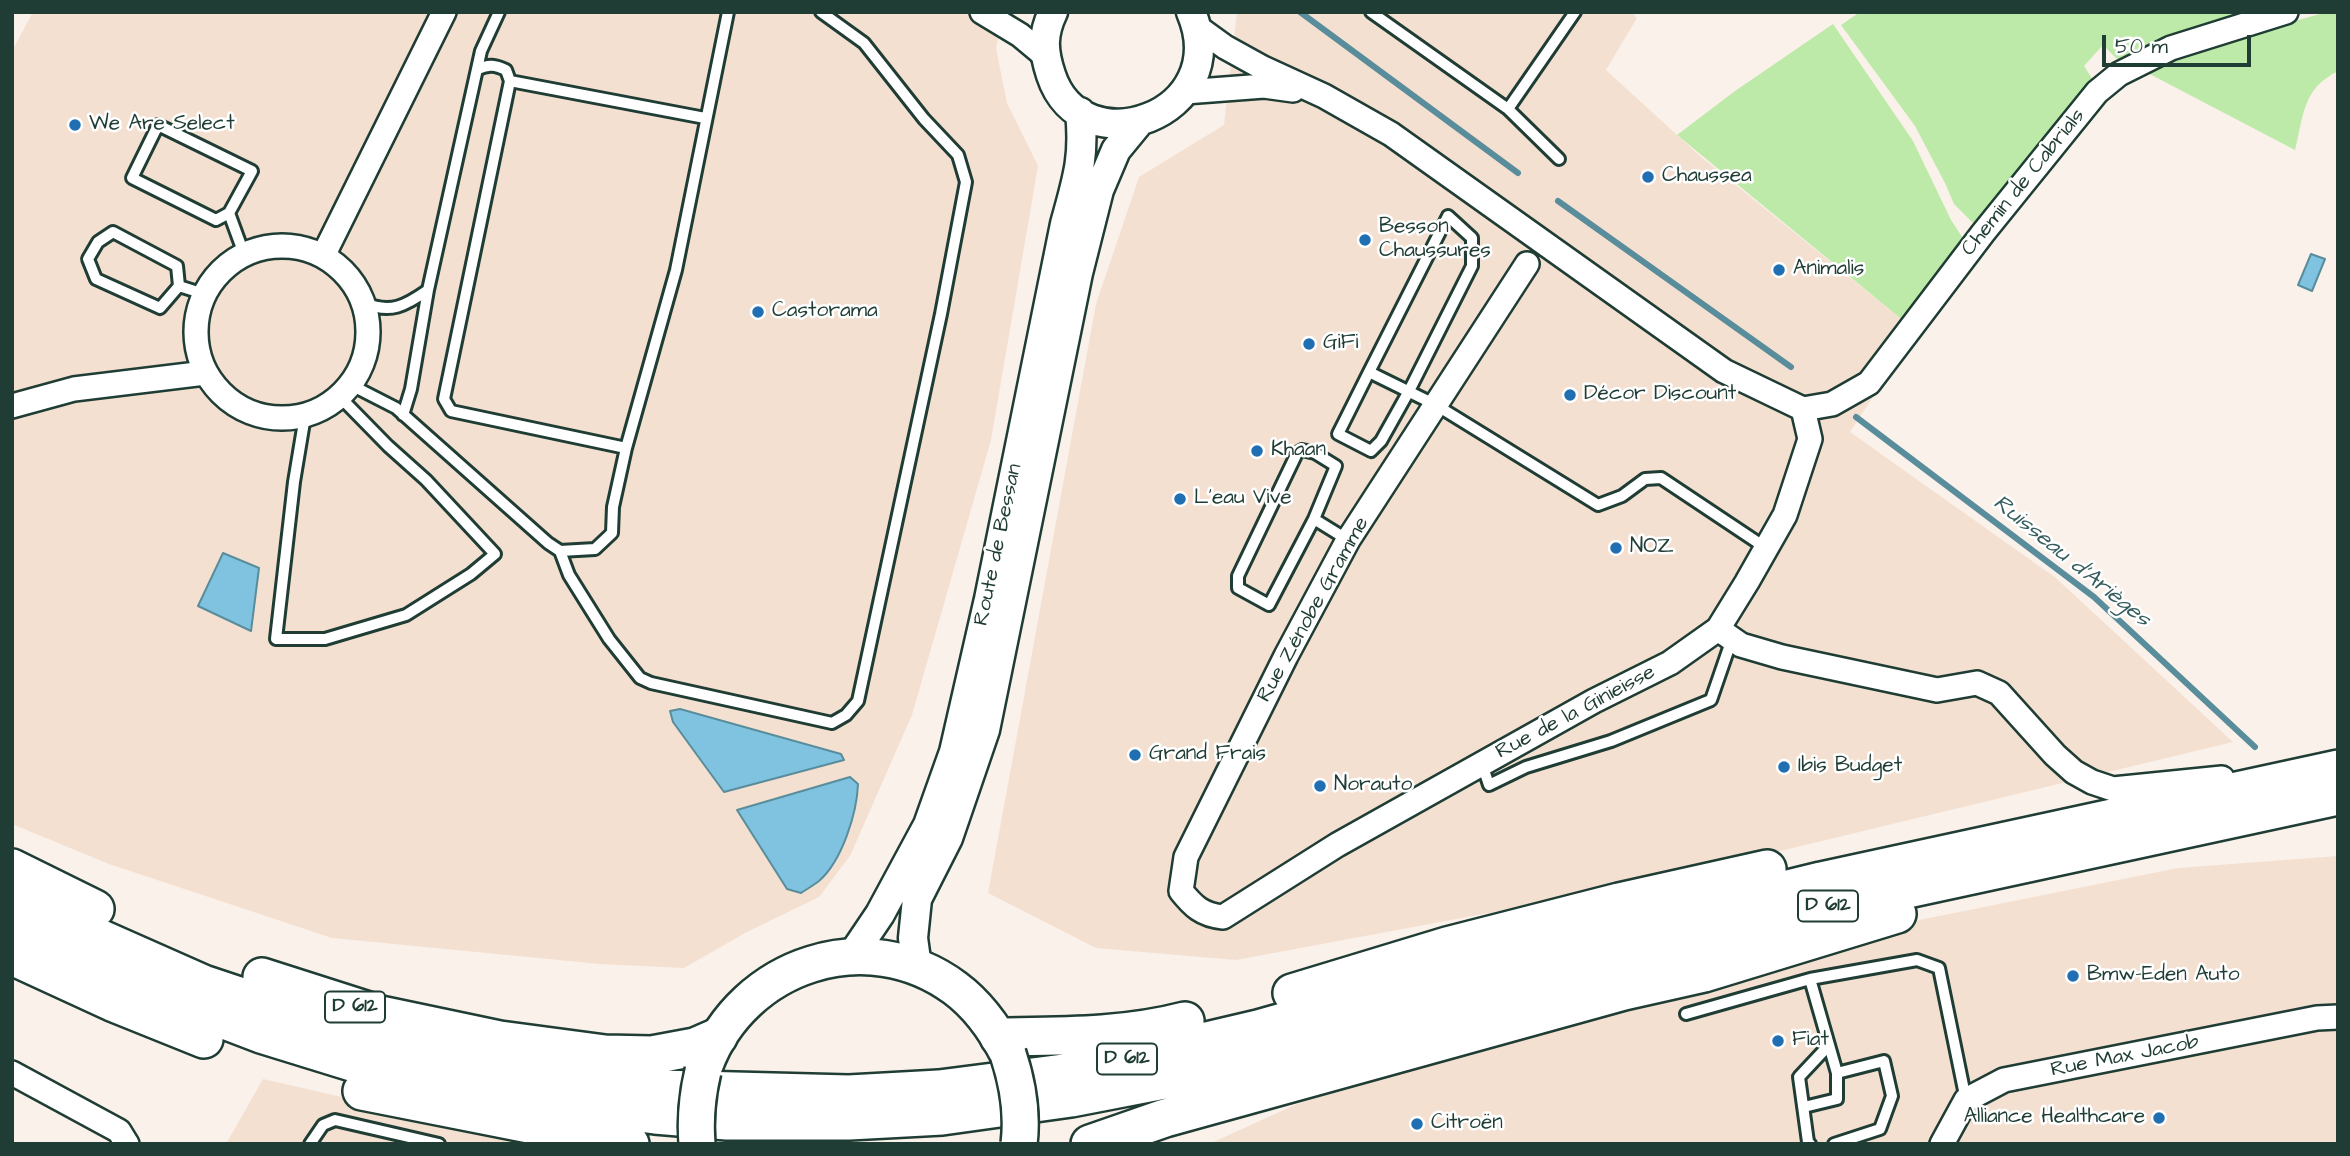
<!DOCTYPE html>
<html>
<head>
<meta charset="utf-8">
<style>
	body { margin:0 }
	#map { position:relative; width:2350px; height:1156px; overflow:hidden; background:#faf1ea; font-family:"Architects Daughter",sans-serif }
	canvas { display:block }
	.frame { position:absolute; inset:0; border:14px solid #1f3d34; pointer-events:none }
	.scale { position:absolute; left:2102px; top:35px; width:149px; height:32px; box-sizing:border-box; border:4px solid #1f3d34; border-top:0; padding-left:9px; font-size:21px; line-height:24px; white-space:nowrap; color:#1f3d34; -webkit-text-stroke:5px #fff; paint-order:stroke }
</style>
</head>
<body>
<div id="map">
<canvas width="2350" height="1156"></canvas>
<div class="frame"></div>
<div class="scale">50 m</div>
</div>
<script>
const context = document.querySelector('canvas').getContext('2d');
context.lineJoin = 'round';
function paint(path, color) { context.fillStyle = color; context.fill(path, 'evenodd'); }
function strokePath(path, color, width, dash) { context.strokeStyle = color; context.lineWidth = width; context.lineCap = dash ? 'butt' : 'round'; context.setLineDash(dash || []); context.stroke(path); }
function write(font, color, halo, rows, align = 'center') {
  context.font = font + ' "Architects Daughter",sans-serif'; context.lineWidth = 5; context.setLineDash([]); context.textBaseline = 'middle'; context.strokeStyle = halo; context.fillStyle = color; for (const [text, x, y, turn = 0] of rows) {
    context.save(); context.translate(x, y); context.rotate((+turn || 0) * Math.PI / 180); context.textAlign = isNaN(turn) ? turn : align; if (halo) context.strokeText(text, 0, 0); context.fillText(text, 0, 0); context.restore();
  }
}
const built = new Path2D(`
	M33,12H1004L996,48L1007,103L1038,166L991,440L912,715L850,856L819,897L747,932L684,968L600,964L332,938L109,864L12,824V51Z
	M1237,12H1631L1637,18L1606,70L1700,156L1916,331L1850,432L2056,578L2233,742L1639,885L1236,960L1096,948L988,893L1096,304L1139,177L1224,125Z
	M2338,856V1144H1209L1297,1104L1770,950L2178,868Z
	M263,1079L443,1120L586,1144H226Z`);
const green = new Path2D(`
	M1860,12H2263L2122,64L2103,45L2084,66L2095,83L1978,228L1954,204L1945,183L1915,126L1841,25Z
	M2327,12H2338V71C2302,89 2304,115 2295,150L2142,70L2198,48Z
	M1833,24L1913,141L1951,220L1968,246L1905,322L1677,135L1735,91Z`);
const water = new Path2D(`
	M2311,254L2325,259L2312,291L2298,285Z
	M223,553L259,568L251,631L198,606Z
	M680,709L841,754L844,760L724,792L673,722L670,711Z
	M850,777L858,784C857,813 842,861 819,881C814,885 807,889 801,893L787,889L737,810Z`);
const stream = new Path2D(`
	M1300,12L1518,173
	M1558,201L1791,367
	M1856,417L2094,597L2255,747`);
const service = new Path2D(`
	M1371,12L1508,109L1559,159
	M478,69C489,64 495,65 506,70L510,81L444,399L451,411L626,448
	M510,81L705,118
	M1508,109L1575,12
	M229,213L216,220L132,178L158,125L252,171L229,213L244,254
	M179,286L160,308L96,279L88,259L98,242L113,232L177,266L179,286L204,294
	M364,303C391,314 405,306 428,290L481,51L499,12
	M1369,372L1338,434L1371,451L1381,441L1409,391L1472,266V238L1448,216L1369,372L1436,405L1598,505L1622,496L1645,479L1661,478L1766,548
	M351,385L396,408L548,543L560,551L595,549L612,533L613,507L626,448L676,270L728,12
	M403,415L411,389L428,290
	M305,416L294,482L276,639H325L406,615L471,574L495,554L426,480L388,446L340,397
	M1302,450L1315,453L1336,466L1314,519L1269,605L1238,588V576L1297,453Z
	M1314,519L1348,540
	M560,551L569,575L609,639L640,678L651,683L832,723L846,715L858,701L941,314L966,182L958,155L924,119L864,43L821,12
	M1482,764L1489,785L1526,767L1611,741L1711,700L1732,639
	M1810,979L1837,1073L1884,1061L1892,1096L1880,1129L1834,1144
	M1686,1014L1810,979L1917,960L1939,968L1966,1100
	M1804,1107L1837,1099V1073
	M310,1144L323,1125L335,1120L439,1144
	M1810,1144L1808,1142L1799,1077L1829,1045`);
const minor = new Path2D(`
	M982,12L1020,35L1044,55
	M1196,26L1225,47L1263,68L1324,96L1391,134L1724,371L1803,409
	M1185,92L1264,86L1293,90
	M196 332a86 86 0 1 1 172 0a86 86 0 1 1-172 0Z
	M326,257L327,248L444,12
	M1527,264L1348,540L1286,656L1186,857L1181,891C1193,906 1202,915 1223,917L1337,845L1594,701L1670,663L1718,629L1747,582L1785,515L1810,439L1803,409
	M12,406L74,389L205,373
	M1803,409L1832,404L1869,383L1983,233L2097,92L2119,74L2171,48L2286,12
	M1718,629L1741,645L1782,657L1937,690L1977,683L1999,693L2055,755L2074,772L2092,782L2113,789L2222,778
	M12,1073L119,1131L127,1144
	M1942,1144L1966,1100L2004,1080L2317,1018L2338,1017`);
const tertiary = new Path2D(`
	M1053,12C1042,35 1043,51 1051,75C1082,169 1235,115 1191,12
	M851,957L880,914L928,825L954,752L989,599L1065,224C1077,180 1085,158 1080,112
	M917,967L913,938L917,899L948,838L985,730L1078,273L1099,190L1116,150L1139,122`);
const primary = new Path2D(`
	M705,1065C743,964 867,923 955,988C978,1005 995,1029 1008,1054`);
const trunk = new Path2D(`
	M12,868L95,909
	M12,896L38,911L203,984L359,1036L526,1071L659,1089L849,1094L939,1089L1079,1071L1258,1029L1631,924L1711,908L1821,881L2338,769
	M12,927L43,944L193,1008L261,1034L355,1063L521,1098L655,1115L727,1121H849L942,1116L1071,1098L1169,1079L1259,1056L1493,990L1820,908L2338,796
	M12,956L112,1002L204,1039
	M262,977L381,1015L500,1040L605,1054L652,1055L695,1047L718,1037
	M1292,993L1447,946L1619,902L1767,869
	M999,1037C1061,1036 1124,1037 1185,1021
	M362,1091L630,1144
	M1090,1144L1165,1118L1624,991L1704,973L1897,914`);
const primaryBridge = new Path2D(`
	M1008,1054C1018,1084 1023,1112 1019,1144
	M697,1144C695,1119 697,1096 703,1071`);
const markers = [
	[75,125,7,"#1f6fb2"],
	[1648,177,7,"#1f6fb2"],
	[1365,240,7,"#1f6fb2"],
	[1779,270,7,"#1f6fb2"],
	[758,312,7,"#1f6fb2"],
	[1309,344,7,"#1f6fb2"],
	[1570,395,7,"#1f6fb2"],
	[1257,451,7,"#1f6fb2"],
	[1180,499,7,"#1f6fb2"],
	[1616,548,7,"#1f6fb2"],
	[1135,755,7,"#1f6fb2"],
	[1784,767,7,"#1f6fb2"],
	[1320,786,7,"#1f6fb2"],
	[2073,976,7,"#1f6fb2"],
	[1778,1041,7,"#1f6fb2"],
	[2159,1118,7,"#1f6fb2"],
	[1417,1124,7,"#1f6fb2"]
];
const shields = [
	[1828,906,60],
	[355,1007,60],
	[1127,1059,60]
];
const shieldNames = [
	["D 612",1828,906],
	["D 612",355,1007],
	["D 612",1127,1059]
];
const poiNames = [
	["We Are Select",89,125],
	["Chaussea",1662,177],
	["Besson",1379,228],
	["Chaussures",1379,252],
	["Animalis",1793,270],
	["Castorama",772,312],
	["GiFi",1323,344],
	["Décor Discount",1584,395],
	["Khaan",1271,451],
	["L'eau Vive",1194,499],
	["NOZ",1630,548],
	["Grand Frais",1149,755],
	["Ibis Budget",1798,767],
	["Norauto",1334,786],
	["Bmw-Eden Auto",2087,976],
	["Fiat",1792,1041],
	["Alliance Healthcare",2145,1118,"right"],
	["Citroën",1431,1124]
];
const streetNames = [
	["Chemin de Cabrials",2024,183,-51],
	["Route de Bessan",999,545,-78],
	["Rue Zénobe Gramme",1314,610,-61],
	["Rue de la Ginieisse",1576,713,-28],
	["Rue Max Jacob",2125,1057,-11]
];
const waterNames = [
	["Ruisseau d'Arièges",2071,562,39]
];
paint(built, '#f4e0d1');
paint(green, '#bdeaa8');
paint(water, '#7fc3e0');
strokePath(water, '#598d9b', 2);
strokePath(stream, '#598d9b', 6);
strokePath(service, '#1f3d34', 16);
strokePath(minor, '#1f3d34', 28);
strokePath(tertiary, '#1f3d34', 33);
strokePath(primary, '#1f3d34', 40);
strokePath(trunk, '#1f3d34', 42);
strokePath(service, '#fff', 10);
strokePath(minor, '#fff', 23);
strokePath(tertiary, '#fff', 28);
strokePath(primary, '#fff', 35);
strokePath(trunk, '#fff', 37);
strokePath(primaryBridge, '#1f3d34', 40, []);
strokePath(primaryBridge, '#fff', 35);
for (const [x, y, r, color] of markers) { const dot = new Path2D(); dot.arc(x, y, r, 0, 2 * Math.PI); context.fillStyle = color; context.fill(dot); strokePath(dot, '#fff', 2.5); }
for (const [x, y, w] of shields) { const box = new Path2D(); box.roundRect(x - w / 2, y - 15.5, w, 31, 5); context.fillStyle = '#fff'; context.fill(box); strokePath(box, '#1f3d34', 2); }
write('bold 19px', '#1f3d34', null, shieldNames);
write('21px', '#1f3d34', '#fff', poiNames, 'left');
write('21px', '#1f3d34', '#fff', streetNames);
write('italic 23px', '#375e5f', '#fff', waterNames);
</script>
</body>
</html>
